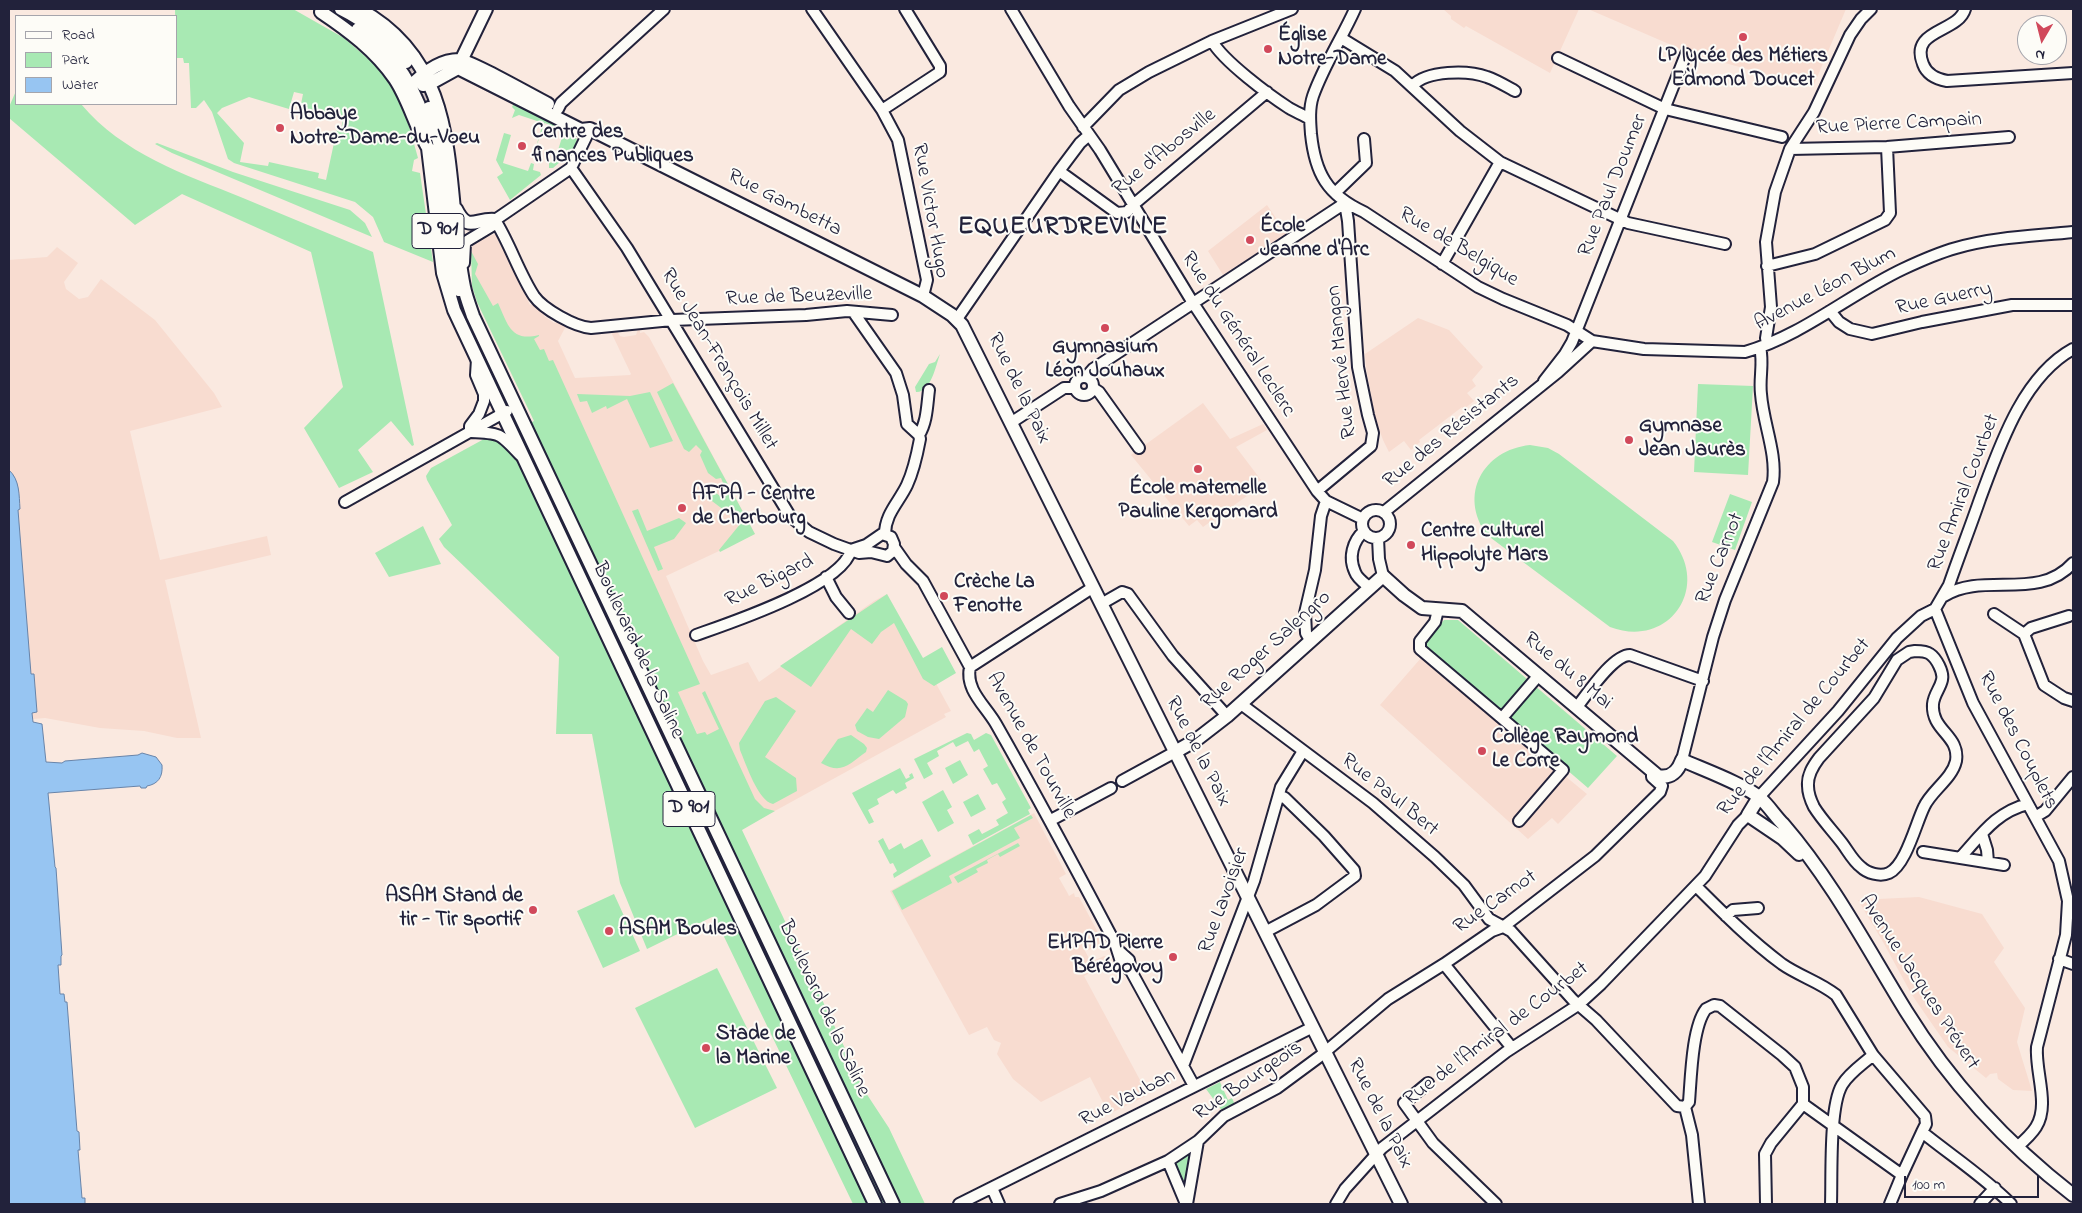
<!DOCTYPE html>
<html>
<head>
<meta charset="utf-8">
<style>
	body { margin:0 }
	#map { position:relative; width:2082px; height:1213px; overflow:hidden; background:#fae9e0; font-family:"Indie Flower",sans-serif }
	canvas { display:block }
	.frame { position:absolute; inset:0; border:10px solid #22223b; pointer-events:none }
	.legend { position:absolute; left:15px; top:15px; width:162px; height:90px; box-sizing:border-box; background:#fdfcf7; border:1px solid #a5a5ac; margin:0; padding:6px 9px; list-style:none; font-size:15px; color:#22223b }
	.legend li { display:flex; align-items:center; gap:10px; height:25px }
	.legend b { width:25px; border:1px solid #a5a5ac }
	.north { position:absolute; left:2017px; top:15px; width:50px; height:50px; box-sizing:border-box; background:#fdfcf7; border:1px solid #a5a5ac; border-radius:50%; rotate:188deg; font-size:14px; font-weight:700; line-height:20px; text-align:center; color:#22223b }
	.north::after { content:''; display:block; margin:auto; width:18px; height:22px; background:#d1495b; clip-path:polygon(50% 0,100% 100%,50% 72%,0 100%) }
	.scale { position:absolute; left:1904px; top:1176px; width:135px; height:22px; box-sizing:border-box; border:2px solid #22223b; border-top:0; padding-left:6px; font-size:15px; line-height:18px; white-space:nowrap; color:#22223b; -webkit-text-stroke:4px #fdfcf7; paint-order:stroke }
</style>
</head>
<body>
<div id="map">
<canvas width="2082" height="1213"></canvas>
<div class="frame"></div>
<ul class="legend">
<li><b style="height:6px;background:#fdfcf7"></b>Road</li>
<li><b style="height:14px;background:#a8e9b3"></b>Park</li>
<li><b style="height:14px;background:#97c5f2"></b>Water</li>
</ul>
<div class="north">N</div>
<div class="scale">100 m</div>
</div>
<script>
const context = document.querySelector('canvas').getContext('2d');
context.lineJoin = 'round';
function paint(path, color) { context.fillStyle = color; context.fill(path, 'evenodd'); }
function strokePath(path, color, width, dash) { context.strokeStyle = color; context.lineWidth = width; context.lineCap = dash ? 'butt' : 'round'; context.setLineDash(dash || []); context.stroke(path); }
function write(font, color, halo, rows, align = 'center') {
  context.font = font + ' "Indie Flower",sans-serif'; context.lineWidth = 4; context.setLineDash([]); context.textBaseline = 'middle'; context.strokeStyle = halo; context.fillStyle = color; for (const [text, x, y, turn = 0] of rows) {
    context.save(); context.translate(x, y); context.rotate((+turn || 0) * Math.PI / 180); context.textAlign = isNaN(turn) ? turn : align; if (halo) context.strokeText(text, 0, 0); context.fillText(text, 0, 0); context.restore();
  }
}
const built = new Path2D(`
	M1443,9H1579L1550,73L1466,26L1464,28L1451,19V16Z
	M1588,9H1846L1813,87L1692,54Z
	M1267,205L1287,234L1223,275L1208,251Z
	M495,234L530,305L533,303L544,312V316L554,323L559,322L566,326L558,341L575,378L630,375L631,374L611,332L617,331L620,336L624,337L636,335L638,329L640,328V333L644,332L649,337L755,534L666,576L703,661L711,675L748,662L759,682L874,601L887,594L951,711L944,714L946,717L742,829L512,340L476,296L472,286V247L475,242Z
	M57,247L78,263L64,282L66,289L79,299L88,297L101,279L155,320L214,393L222,407L130,431L160,560L267,536L271,555L165,580L201,738H177L144,731L100,728L45,718L9,721V260L47,257Z
	M1418,318L1449,330L1483,367L1472,380L1476,386L1467,393L1474,401L1464,409L1462,407L1436,427L1419,440L1420,442L1411,450L1404,441L1389,452L1383,440L1375,418L1366,367L1365,354Z
	M1203,403L1230,439L1263,424L1267,430L1236,447L1264,484L1203,527L1197,520L1189,526L1131,455Z
	M1421,658L1587,794L1558,824L1552,818L1528,839L1380,705Z
	M1034,813L1066,874L1059,878L1067,892L1069,896L1074,893L1075,897H1079L1102,940L1098,947L1085,951L1091,962L1104,956L1110,957L1112,960L1084,976L1147,1093L1144,1097L1109,1114L1090,1077L1041,1102L1013,1079L997,1054L1001,1043L994,1040L987,1027L969,1035L890,891Z
	M1919,897L1982,914L2004,948L1994,962L2025,1008L2017,1042L2032,1091L2013,1090L1998,1079L1997,1073L1990,1074L1986,1078L1948,1047L1912,995L1883,942L1858,900Z`);
const green = new Path2D(`
	M175,9H293L344,38L380,69L394,89L409,126L418,158L414,160L412,171L420,173L433,262L384,242L373,217L355,202L234,163L228,159L212,112L204,100L196,108H191L189,63H184L183,58H176ZM294,92L303,94L300,109L343,119L341,130L337,129L326,180L318,178L319,173L269,162L268,166L240,162L244,143L217,113L222,108L249,97L289,109Z
	M16,91V104H81C123,154 184,174 243,198C286,216 330,234 373,252L414,445L412,446L391,421L358,450L373,472L339,488L304,428L343,387L311,252L182,194L135,225L9,118V107Z
	M514,103L571,133L577,139L574,150L553,168H549V162L554,163L564,131L545,123L536,147L543,123L519,115L512,118L515,110L512,107Z
	M504,133L511,135L503,163L528,171L531,163L534,164L533,170L540,172L541,175L510,200L497,177L503,173L496,160Z
	M157,143L233,172L350,210L365,223L372,237L172,153L155,144Z
	M471,251L478,264L475,274L493,306L498,303C508,325 511,342 539,335V336L534,339L540,350L544,349L549,361L553,360L700,684L678,692L697,734L705,732L707,735L719,729L702,693L705,691L755,799L764,808L775,811L742,830L866,1093L889,1128L925,1204H853L715,918L712,917L647,949L620,883L592,734H556L559,657L444,547L439,539L452,525L427,480L426,476L431,468L484,439L495,440L534,421L477,302L472,286Z
	M940,354C936,365 931,393 916,392L915,387L929,364L935,362Z
	M673,383L755,534L720,552L719,550L741,523L704,495L706,492L704,491L707,486L720,496L727,493L721,478L716,479L708,473L700,455L702,451L696,445L689,452L684,449L657,392Z
	M1698,384L1753,386L1748,475L1694,472Z
	M650,392L673,441L650,448L627,399L607,409L606,406L592,413L587,401L580,402L577,394L630,396Z
	M1530,445L1548,448L1559,454L1673,541C1711,589 1668,649 1610,627L1487,535C1458,495 1483,450 1530,445Z
	M1730,494L1752,502L1735,550L1712,542Z
	M638,509L647,531L679,518L686,523L674,539L654,547L663,569L658,571L632,511Z
	M423,526L441,564L389,577L375,553Z
	M887,594L923,658L942,647L956,673L934,686L923,679L894,623L881,632L872,644L851,629L811,687L780,666Z
	M1444,620H1458L1617,756L1588,788L1423,646Z
	M888,690L906,701L908,704L905,717L879,739L868,737L857,731L855,725L867,708L873,712Z
	M776,697L796,711L765,757L796,778L797,791L773,804C758,801 746,764 740,750L739,743L765,701Z
	M967,733L971,734L974,740L986,733L991,735L1031,808L1028,810L1030,814L973,845L968,835L979,829L982,834L999,825L996,820L1008,813L1002,802L1006,799L997,783L992,785L983,769L988,766L979,749L974,752L968,741L956,747L953,742L937,751L939,756L927,763L933,774L924,779L914,759Z
	M851,735L864,744L867,748L866,752C849,764 842,775 821,763L838,739Z
	M960,760L968,775L953,784L945,768Z
	M900,768L906,779L910,777L909,775L912,773L914,778L905,783L907,788L896,794L893,790L877,799L879,804L868,810L874,822L869,824L852,793Z
	M943,790L952,807L947,810L954,823L938,832L922,802Z
	M978,794L986,809L971,817L963,802Z
	M1031,815L1033,818L1014,828L1020,838L949,876L952,883L902,910L892,891Z
	M883,838L889,850L901,843L904,849L922,839L931,856L894,878L893,874L897,871L893,863L890,864L878,841Z
	M1018,843L1020,846L1000,857L998,854L987,860L988,863L976,869L978,872L958,883L954,877Z
	M614,894L640,951L603,968L577,911Z
	M717,968L777,1088L695,1128L635,1008Z
	M1220,1082L1228,1100L1232,1098L1235,1105L1223,1112L1206,1089Z
	M1189,1152L1191,1153L1186,1185H1184L1174,1165L1175,1161Z`);
const water = new Path2D(`
	M9,470C20,480 19,495 20,509L18,510L31,674H34L37,712L32,713L33,722L42,724L46,762L62,763L65,761L138,755L142,753L156,757L162,765C163,777 158,784 147,786L146,788H141L140,786L48,793L55,867L56,868L62,955L61,956V965H58L60,994H64L65,1002H67L77,1131L79,1132L80,1150H78L82,1198H85V1204H9Z`);
const majorTunnel = new Path2D(`
	M406,62L417,78L429,108`);
const minor = new Path2D(`
	M812,9L882,110L898,140L927,280L923,296
	M1011,9L1069,106L1100,150L1193,303L1317,491L1326,501L1363,519
	M1355,9C1342,38 1324,65 1313,96C1309,108 1310,121 1311,134C1315,173 1327,195 1364,212L1478,287L1503,299L1567,325L1592,341L1644,349L1745,352C1802,336 1850,294 1903,269C1920,261 1938,253 1956,248C1993,237 2035,236 2073,232
	M1965,9C1958,33 1909,29 1923,64C1927,75 1936,79 1947,81L2073,73
	M1341,38L1395,71L1460,131L1500,162L1628,223L1725,244
	M1212,41C1223,61 1269,95 1289,108C1296,112 1303,115 1310,119
	M1558,58L1665,109L1782,137
	M1412,86C1427,70 1468,70 1487,77C1496,80 1506,86 1515,91
	M558,109L561,103L664,9
	M882,110L940,72V66L905,9
	M1083,127L1119,90L1149,72L1212,41L1292,9
	M1790,149L1887,147L2009,137
	M571,168L627,248L790,516L809,532L834,544L859,553L871,552L887,556L893,551L894,544L891,537L882,534L866,545L851,550
	M1059,171L1117,213L1127,212L1133,205L1267,92
	M1335,193L1366,163L1364,139
	M495,220C510,244 519,273 534,296C543,309 575,327 591,328L672,320L806,315L847,311L892,315
	M464,263L465,244L467,241L492,226L495,220L571,168L590,129
	M1442,264L1500,162
	M1767,266L1815,254L1885,220L1890,213L1887,147
	M1830,311L1839,322L1850,329L1872,334L1922,322L2012,305H2073
	M854,313L896,373L903,395L907,424L919,435
	M957,319L1059,171L1080,143L1089,135
	M1767,344L1766,338L1771,307L1766,242L1775,192L1790,149L1814,112L1850,35L1861,19L1871,9
	M1075 386a9 9 0 1 1 18 0a9 9 0 1 1-18 0Z
	M1086,377L1093,369L1345,203L1348,221L1358,367L1368,415L1373,433L1371,446L1317,491
	M1544,381L1565,354L1572,342L1686,54
	M1093,388L1099,392L1139,448
	M1012,422L1064,388H1075
	M470,432V426L479,414L484,401V394L476,375L477,359
	M471,432C500,433 500,433 520,455
	M345,502L507,411
	M1362 524a14 14 0 1 1 28 0a14 14 0 1 1-28 0Z
	M1384,512L1558,372L1592,341
	M1364,531C1353,541 1348,557 1355,572C1357,578 1364,583 1369,587
	M885,534C885,514 899,502 907,485C914,470 917,455 920,439L919,435C927,422 927,406 929,390
	M1378,538L1379,559L1383,576
	M894,547L906,564L923,581L970,667C965,690 985,705 996,724C1037,796 1076,869 1115,943L1121,962L1131,971
	M826,577L836,597L849,613
	M1944,596C1984,571 2038,602 2073,563
	M1101,604L1122,592L1128,594L1173,656L1227,716
	M1935,609L1973,703L2059,861L2068,901L2066,935L2037,1047C2035,1072 2050,1105 2036,1127C2031,1135 2024,1141 2017,1147
	M1438,610L1435,622L1420,641V649L1563,770L1519,821
	M1994,614L2024,634
	M2069,616L2031,628L2024,634L2044,685L2064,698L2073,701
	M696,635C730,623 842,586 851,550
	M1310,640L1306,633L1305,613L1315,570L1321,516L1326,501
	M1915,651C1919,651 1926,651 1930,654C1936,658 1944,672 1942,680C1940,689 1934,694 1933,704C1931,731 1960,735 1956,761C1952,779 1931,791 1924,807C1916,823 1906,865 1889,873C1880,877 1867,873 1861,867C1853,861 1848,851 1842,843C1833,831 1822,820 1814,807C1811,801 1808,793 1808,786C1807,775 1813,766 1819,758L1874,698L1897,660L1909,652Z
	M970,667L1092,588
	M1241,704L1373,803L1435,857L1464,885L1489,919L1511,931L1573,1000L1596,1020L1677,1106L1685,1107
	M1577,707C1588,693 1613,655 1630,655L1703,681
	M1502,718L1539,675
	M1682,760L1713,637L1725,600L1773,482C1777,453 1763,423 1761,394C1759,378 1764,363 1760,347
	M1122,781L1175,752
	M1759,797L1838,711L1897,638L1921,616L1935,609L1949,585C1959,556 1970,528 1980,499C1999,448 2022,377 2073,349
	M2035,817L2045,811L2073,777
	M1051,820L1111,788
	M1982,834L1987,850L1988,862
	M1923,852L2004,865
	M1960,858C1981,835 1996,812 2028,804
	M1696,886C1723,913 1751,941 1782,964C1799,976 1820,982 1836,995L1873,1055L1925,1116L1926,1124L1922,1132C1953,1157 1983,1176 2011,1204
	M1726,916L1733,910L1758,908
	M1265,932L1316,905L1355,876L1354,870L1324,836L1285,798L1279,795
	M1119,951L1129,960L1131,971L1194,1086
	M2059,959L2073,964
	M1444,964L1512,1048
	M1183,1066L1254,881L1281,787L1303,751
	M1428,1083L1404,1103L1433,1143L1496,1204
	M1685,1107L1689,1102C1691,1078 1692,1027 1706,1009L1714,1005L1720,1006L1782,1055L1795,1067L1803,1087V1104L1902,1175L1890,1204
	M1685,1107L1692,1135L1699,1204
	M1168,1161L1186,1204
	M1902,1175L1922,1132
	M992,1188L999,1204
	M959,1204L1313,1027
	M1060,1204L1101,1191L1168,1161L1198,1141L1224,1116L1277,1088L1319,1057L1388,999L1444,964L1492,931L1503,927L1595,856L1660,792L1662,786L1652,777V772
	M1187,1204L1198,1141
	M1336,1204L1345,1189L1382,1148L1506,1052L1578,1005L1601,984L1705,876L1738,825L1748,815
	M1766,1204L1765,1154L1771,1143L1803,1104
	M1831,1204C1832,1177 1829,1107 1842,1085C1849,1073 1863,1064 1873,1055
	M1980,1204L1995,1188`);
const major = new Path2D(`
	M341,9C367,22 388,39 406,62
	M359,9C467,67 443,186 464,287C466,297 470,307 473,316L893,1204
	M321,12C348,30 376,51 395,79C409,100 415,126 428,148L443,273L454,310L875,1204
	M358,29C394,52 420,93 427,135
	M458,67L486,9
	M458,68L581,130L590,129L923,296L952,315L962,325L1401,1204
	M423,85L429,84L458,68
	M410,87C423,73 439,60 459,60C469,60 534,97 548,104
	M429,108L439,142L453,273L459,290
	M456,209C468,233 475,218 495,220
	M1175,752L1196,740L1227,716L1383,576L1404,595L1422,608L1462,611L1658,776C1671,779 1678,771 1682,760C1702,769 1746,785 1760,798C1769,806 1775,816 1783,824C1833,882 1866,946 1906,1011C1950,1082 2007,1144 2073,1195
	M1759,797L1748,815L1782,838L1799,854`);
const markers = [
	[1743,37,5,"#d1495b"],
	[1268,49,5,"#d1495b"],
	[280,128,5,"#d1495b"],
	[522,146,5,"#d1495b"],
	[1250,240,5,"#d1495b"],
	[1105,328,5,"#d1495b"],
	[1629,440,5,"#d1495b"],
	[1198,469,5,"#d1495b"],
	[682,508,5,"#d1495b"],
	[1411,545,5,"#d1495b"],
	[944,596,5,"#d1495b"],
	[1482,751,5,"#d1495b"],
	[533,910,5,"#d1495b"],
	[609,931,5,"#d1495b"],
	[1173,957,5,"#d1495b"],
	[706,1048,5,"#d1495b"]
];
const shields = [
	[438,231,52],
	[689,809,52]
];
const shieldNames = [
	["D 901",438,231],
	["D 901",689,809]
];
const poiNames = [
	["Église",1278,37],
	["Notre-Dame",1278,61],
	["LP lycée des Métiers",1743,58,"center"],
	["Edmond Doucet",1743,82,"center"],
	["Abbaye",290,116],
	["Notre-Dame-du-Voeu",290,140],
	["Centre des",532,134],
	["finances Publiques",532,158],
	["École",1260,228],
	["Jeanne d'Arc",1260,252],
	["Gymnasium",1105,349,"center"],
	["Léon Jouhaux",1105,373,"center"],
	["Gymnase",1639,428],
	["Jean Jaurès",1639,452],
	["École maternelle",1198,490,"center"],
	["Pauline Kergomard",1198,514,"center"],
	["AFPA - Centre",692,496],
	["de Cherbourg",692,520],
	["Centre culturel",1421,533],
	["Hippolyte Mars",1421,557],
	["Crèche La",954,584],
	["Fenotte",954,608],
	["Collège Raymond",1492,739],
	["Le Corre",1492,763],
	["ASAM Stand de",523,898,"right"],
	["tir - Tir sportif",523,922,"right"],
	["ASAM Boules",619,931],
	["EHPAD Pierre",1163,945,"right"],
	["Bérégovoy",1163,969,"right"],
	["Stade de",716,1036],
	["la Marine",716,1060]
];
const streetNames = [
	["Rue Pierre Campain",1899,125,-3],
	["Rue d'Abosville",1165,153,-39],
	["Rue Paul Doumer",1614,186,-68],
	["Rue Gambetta",784,204,27],
	["Rue Victor Hugo",929,211,80],
	["Rue de Belgique",1458,248,31],
	["Avenue Léon Blum",1826,290,-28],
	["Rue de Beuzeville",799,298,-2],
	["Rue Guerry",1944,300,-12],
	["Rue du Général Leclerc",1237,335,57],
	["Rue Jean-François Millet",718,360,59],
	["Rue Hervé Mangon",1343,362,-96],
	["Rue de la Paix",1018,389,64],
	["Rue des Résistants",1452,432,-39],
	["Rue Amiral Courbet",1965,493,-69],
	["Rue Carnot",1721,559,-68],
	["Rue Bigard",770,582,-26],
	["Boulevard de la Saline",637,651,65],
	["Rue Roger Salengro",1267,651,-42],
	["Rue du 8 Mai",1567,672,40],
	["Rue de l'Amiral de Courbet",1795,728,-50],
	["Rue des Couplets",2017,741,63],
	["Avenue de Tourville",1030,746,61],
	["Rue de la Paix",1197,752,63],
	["Rue Paul Bert",1389,796,39],
	["Rue Lavoisier",1225,901,-70],
	["Rue Carnot",1496,903,-35],
	["Avenue Jacques Prévert",1918,983,57],
	["Boulevard de la Saline",823,1009,65],
	["Rue de l'Amiral de Courbet",1497,1035,-37],
	["Rue Bourgeois",1249,1082,-34],
	["Rue Vauban",1128,1099,-27],
	["Rue de la Paix",1379,1114,63]
];
const districtNames = [
	["EQUEURDREVILLE",1063,229]
];
paint(built, '#f8dcd0');
paint(green, '#a8e9b3');
paint(water, '#97c5f2');
strokePath(water, '#6884a9', 1);
strokePath(majorTunnel, '#cfc1bf', 12, [12, 6]);
strokePath(minor, '#22223b', 14);
strokePath(major, '#22223b', 16);
strokePath(minor, '#fdfcf7', 10);
strokePath(major, '#fdfcf7', 12);
for (const [x, y, r, color] of markers) { const dot = new Path2D(); dot.arc(x, y, r, 0, 2 * Math.PI); context.fillStyle = color; context.fill(dot); strokePath(dot, '#fdfcf7', 2); }
for (const [x, y, w] of shields) { const box = new Path2D(); box.roundRect(x - w / 2, y - 17.5, w, 35, 4); context.fillStyle = '#fdfcf7'; context.fill(box); strokePath(box, '#22223b', 1); }
write('bold 20px', '#22223b', null, shieldNames);
write('bold 21px', '#22223b', '#fdfcf7', poiNames, 'left');
write('21px', '#22223b', '#fdfcf7', streetNames);
context.letterSpacing = '1px';
write('bold 26px', '#22223b', '#fdfcf7', districtNames);
context.letterSpacing = '0px';
</script>
</body>
</html>
